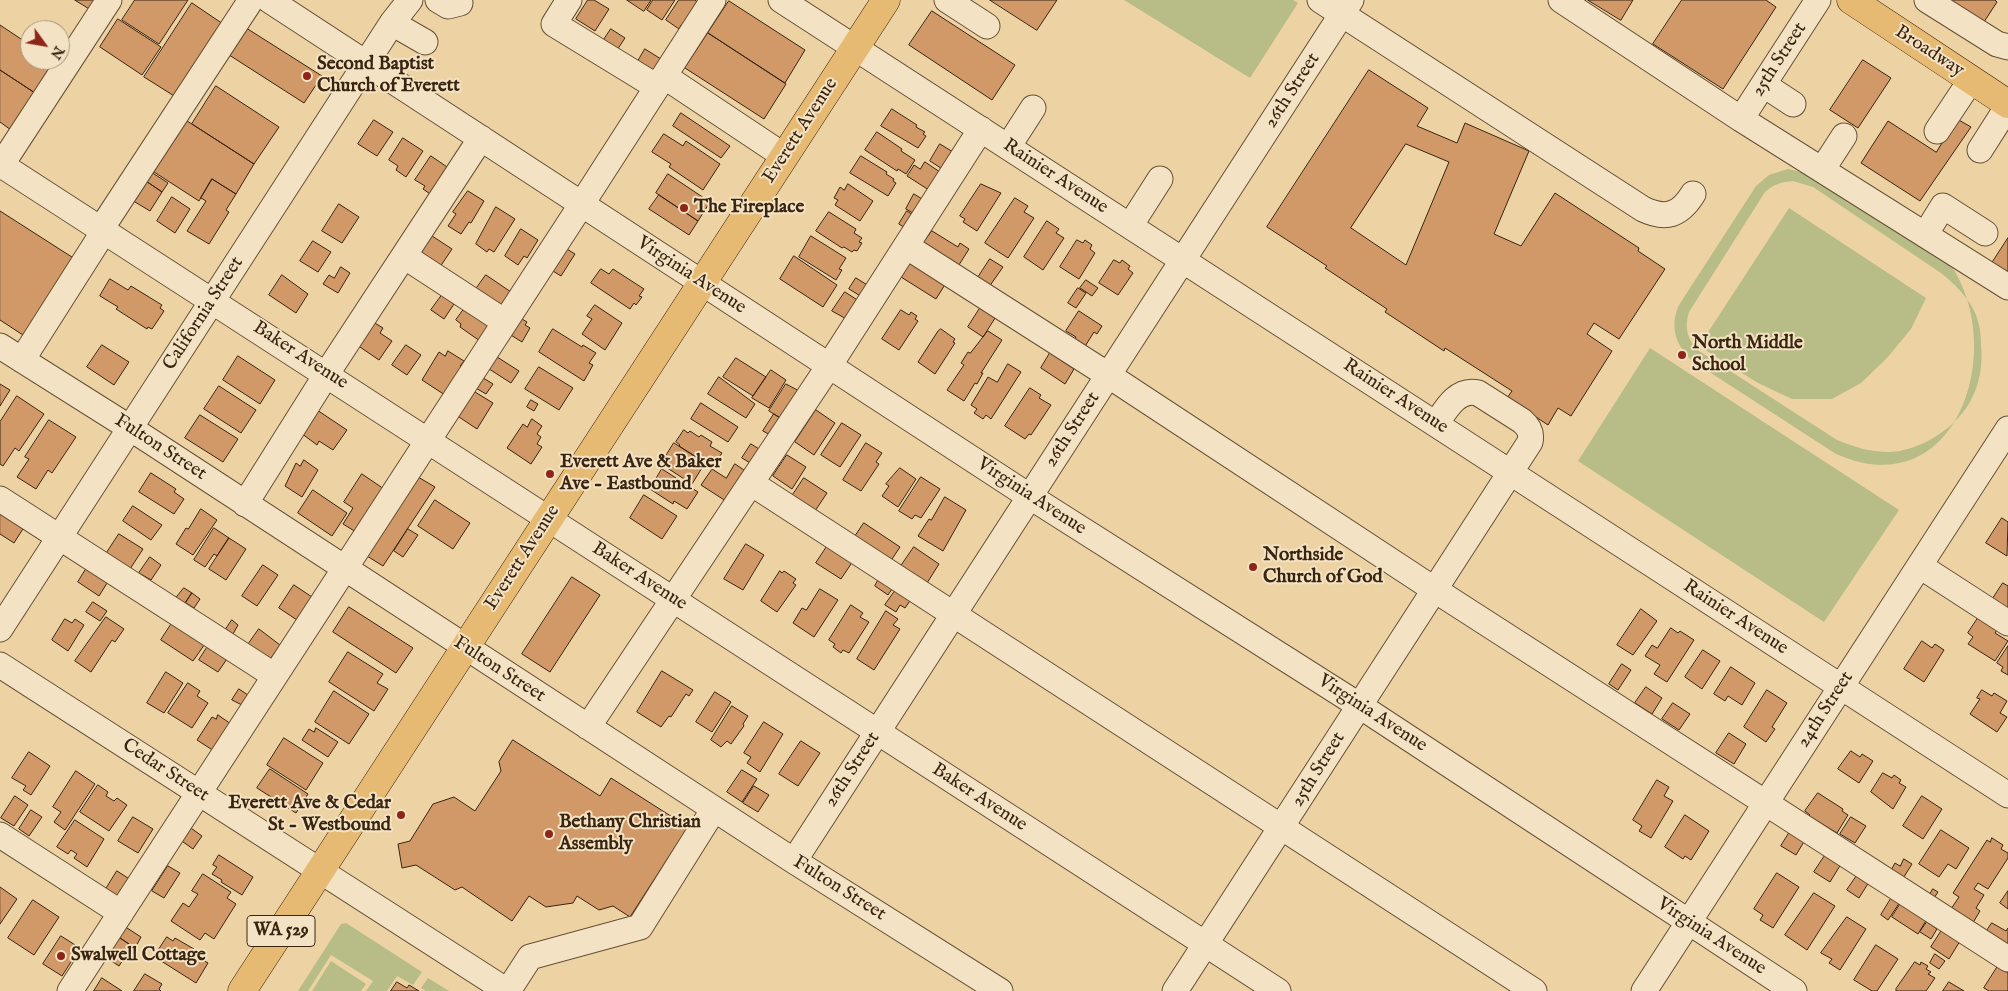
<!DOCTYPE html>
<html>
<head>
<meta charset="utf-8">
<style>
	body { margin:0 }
	#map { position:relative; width:2008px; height:991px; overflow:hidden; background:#edd3a4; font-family:"IM FELL English",serif }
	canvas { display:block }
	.north { position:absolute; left:20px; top:20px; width:50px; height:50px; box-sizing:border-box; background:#f3e2c4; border:1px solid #a9967c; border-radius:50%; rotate:122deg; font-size:14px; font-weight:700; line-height:20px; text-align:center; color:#392410 }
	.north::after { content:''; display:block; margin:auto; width:18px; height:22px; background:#8f2418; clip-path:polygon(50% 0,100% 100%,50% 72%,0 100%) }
</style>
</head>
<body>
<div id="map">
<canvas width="2008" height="991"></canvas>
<div class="north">N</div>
</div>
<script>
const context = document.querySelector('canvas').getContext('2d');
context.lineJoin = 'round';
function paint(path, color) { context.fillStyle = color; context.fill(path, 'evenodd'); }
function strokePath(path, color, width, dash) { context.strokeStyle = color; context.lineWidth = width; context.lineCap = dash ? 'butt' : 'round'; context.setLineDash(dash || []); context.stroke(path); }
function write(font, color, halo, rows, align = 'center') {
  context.font = font + ' "IM FELL English",serif'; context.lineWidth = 4; context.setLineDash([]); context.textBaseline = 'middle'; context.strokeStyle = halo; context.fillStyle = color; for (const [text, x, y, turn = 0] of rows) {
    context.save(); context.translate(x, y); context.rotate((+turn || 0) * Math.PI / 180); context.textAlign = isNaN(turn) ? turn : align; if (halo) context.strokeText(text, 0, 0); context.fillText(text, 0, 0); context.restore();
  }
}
const green = new Path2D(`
	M1124,0H1293L1298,3L1250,78Z
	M1788,169L1810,174L1950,264C2008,347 1958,508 1836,454L1694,362C1676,347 1669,327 1679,305L1756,186L1769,175ZM1793,181L1813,187L1941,273C1956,285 1973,302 1978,321C1980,328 1981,336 1981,344C1985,387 1967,420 1928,441C1916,447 1902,452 1888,452C1870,452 1854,447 1837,440L1699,351C1687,340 1684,327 1689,312L1765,192C1774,184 1781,182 1793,181Z
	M1789,208L1926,298L1911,329L1887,358L1861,383L1832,399H1792L1758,383L1699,346Z
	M1650,348L1899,510L1824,622L1578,461Z
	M346,923L422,972L413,985L397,976L387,991H366L373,981L331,955L308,991H298L341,924Z
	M331,961L366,984L361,991H312Z
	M428,978L449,991H426L421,988Z`);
const building = new Path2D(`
	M75,0H96L90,9Z
	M135,0H188L159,44L122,20Z
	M588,0H594L609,9L595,31L576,19Z
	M627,0H651L644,11Z
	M653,0H675L662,20L647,10Z
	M679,0H695L700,4L685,28L681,25L679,29L666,20Z
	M990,0H1057L1037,30Z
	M1588,0H1633L1621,20Z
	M1682,0H1766L1776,7L1723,89L1653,44Z
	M1945,0H1995L1997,2L1982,25Z
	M729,1L805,50L785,83L708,33Z
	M192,3L226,26L179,99L144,77Z
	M932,11L1015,65L992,100L909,45Z
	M118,19L161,47L142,75L100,47Z
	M0,25L30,45V60H53L56,62L35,93L0,70Z
	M243,26L322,76L304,103L226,53Z
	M611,29L625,38L617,50L603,41Z
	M708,33L786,84L764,119L685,68Z
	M645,49L661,59L653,72L637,63Z
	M1863,60L1891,78L1858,128L1830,110Z
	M0,70L35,93L11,130L0,122Z
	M1369,70L1428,108L1417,126L1457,143L1465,123L1529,151L1494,234L1521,246L1555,193L1639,248L1638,251L1665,269L1619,339L1594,323L1587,334L1612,351L1571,416L1558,408L1548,425L1507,398L1512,391L1445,348L1444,351L1385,312L1387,309L1325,268L1327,266L1267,227ZM1406,144L1449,162L1406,265L1351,228Z
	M216,86L279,127L254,164L192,124Z
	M892,109L917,125L916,127L925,132L923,134L926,136L918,148L881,126Z
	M681,113L730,146L721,158L673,126Z
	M184,119L254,164L236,194L212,179L199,201L151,170Z
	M1957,119L1971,127L1920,201L1861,163L1888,121L1936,152Z
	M374,120L393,132L377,156L358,144Z
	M877,132L902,149L901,151L915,160L906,174L898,169L897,171L865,150Z
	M664,134L683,146L686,141L720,164L703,190L669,167L671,164L652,152Z
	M403,138L423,151L406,177L396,170L398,166L389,160Z
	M940,144L958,155L947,172L930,161Z
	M431,156L450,169L433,196L423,189L425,186L415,180Z
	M861,156L887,172L886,174L894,179L893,181L896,183L888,196L850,173Z
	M925,162L943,174L932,192L907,176L914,165L920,169Z
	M148,170L168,183L162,192L143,179Z
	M668,174L710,202L698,221L656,193Z
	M143,179L162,192L150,211L130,199Z
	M212,179L236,194L226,210L229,212L209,244L187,231L206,201L201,198Z
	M848,184L873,201L860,221L835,205L838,200L834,198L840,187L844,190Z
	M981,184L1001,193L977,231L963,222L965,219L960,216Z
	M468,191L484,201L471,223L469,222L461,234L448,226L456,214L453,212Z
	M914,194L927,202L918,216L906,209Z
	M659,195L698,221L689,235L649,209Z
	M172,197L190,209L175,233L157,221Z
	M1015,198L1028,206L1024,212L1034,218L1008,258L985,243Z
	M339,204L359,217L342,243L322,231Z
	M496,207L515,219L494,252L489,249L487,252L476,244Z
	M0,211L75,259L26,337L0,320Z
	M907,211L916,217L908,230L899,224Z
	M829,212L856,229L854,233L862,238L859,242L862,243L857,251L854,250L852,252L844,247L842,248L816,231Z
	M1047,221L1059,229L1056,233L1064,238L1043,270L1024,257Z
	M521,229L538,240L527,258L524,256L518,265L505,256Z
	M932,231L958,247L960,243L969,249L957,268L922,245Z
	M429,234L452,249L440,267L417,252Z
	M811,236L846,258L839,269L842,270L836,280L799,257Z
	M2008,238V273L1992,263Z
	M1077,240L1083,243L1085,240L1092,245L1090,249L1095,253L1079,279L1060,267Z
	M313,241L331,252L318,272L300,261Z
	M562,246L575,254L561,276L548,268Z
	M794,256L837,285L823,307L780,279Z
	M990,259L1003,267L989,287L977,279Z
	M1114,260L1120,263L1122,260L1130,266L1128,269L1133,273L1118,295L1099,283Z
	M911,261L946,283L936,299L901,277Z
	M341,267L350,273L338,293L323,284L329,275L334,278Z
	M601,269L609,274L613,269L644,289L639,296L642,297L636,305L634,303L630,309L591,283Z
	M282,275L308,294L296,313L269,295Z
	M486,275L511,292L502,306L476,289Z
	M856,278L869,286L862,297L849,289Z
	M110,279L128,290L131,286L162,305L160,308L164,311L152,329L148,327L147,329L116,309L118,307L100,296Z
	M1086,280L1098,288L1092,296L1080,288Z
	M1078,288L1086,293L1076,308L1068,303Z
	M845,292L862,303L850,321L832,311Z
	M442,295L454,304L444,319L431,310Z
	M467,305L492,323L480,341L460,327L461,324L456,320Z
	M595,305L622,323L605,350L582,334L592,319L587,316Z
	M982,305L997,315L983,337L968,327Z
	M901,310L909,315L911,312L917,316L915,319L918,321L899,350L882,339Z
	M1079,311L1102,326L1097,334L1094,332L1084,348L1073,341L1076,337L1066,331Z
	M522,319L527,322L525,325L530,328L522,342L506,332Z
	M373,322L383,328L380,333L392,341L379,360L357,345Z
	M553,329L582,347L583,345L596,353L589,363L593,365L584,381L539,352Z
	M941,329L955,339L953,342L955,343L935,374L918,362L938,331Z
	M988,331L1002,340L981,373H983L977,384L975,383L964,401L947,390L964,365L961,363L968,352L970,353Z
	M102,345L129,362L114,385L87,367Z
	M406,345L421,355L407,375L392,365Z
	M448,351L464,361L460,366L462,367L445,395L422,380L439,352L445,356Z
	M1050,353L1074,369L1065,384L1041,368Z
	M494,355L519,371L511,383L486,367Z
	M238,356L275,380L260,404L223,380Z
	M736,358L766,377L753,396L723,377Z
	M1008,364L1021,372L991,419L986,415L983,419L974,413L977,409L971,405L988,377L997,382Z
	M539,367L573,388L559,410L525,389Z
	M771,370L786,380L769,408L752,398Z
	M480,376L493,384L486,394L474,387Z
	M719,377L755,404L746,418L708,394Z
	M0,384L10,390L0,406Z
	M786,384L803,393L785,421L769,411Z
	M219,386L256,410L241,433L204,409Z
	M1030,388L1041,395L1039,398L1051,405L1031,435L1029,434L1025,439L1005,426Z
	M475,392L493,403L477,429L459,417Z
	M17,396L44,414L19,451L15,448L3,466L0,464V422Z
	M531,400L538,404L534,411L527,407Z
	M701,403L738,427L728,442L691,419Z
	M317,410L347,430L333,450L319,441L317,445L301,433Z
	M816,410L835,423L814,455L795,442Z
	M774,414L785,421L774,437L763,431Z
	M200,415L238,439L223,462L185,438Z
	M532,419L542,426L537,434L541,437L537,444L542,447L531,464L507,448L523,424L527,427Z
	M49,420L76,437L52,473L48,470L36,489L17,477L29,459L25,457Z
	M842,423L861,435L840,467L821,455Z
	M684,430L688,433L690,431L699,437L701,435L712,442L710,446L722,453L716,462L713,460L709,465L679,446L680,445L676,442Z
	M674,443L705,463L692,484L661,464Z
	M866,443L882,453L876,462L879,464L861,491L843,480Z
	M751,444L764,452L755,466L742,458Z
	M787,455L806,467L792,489L773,476Z
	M304,460L318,470L302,497L285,486L296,463L300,466Z
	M735,464L750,474L732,505L701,485L712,469L726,478Z
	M900,468L916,479L898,507L882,496L889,486L886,484Z
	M662,469L698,492L687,509L674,501L673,504L650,489Z
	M151,473L176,489L174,492L184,499L174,514L139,492Z
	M362,474L384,489L356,532L343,524L353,508L344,502Z
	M418,477L435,487L383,566L367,556Z
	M921,477L940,489L921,518L915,515L912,519L899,511Z
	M804,478L827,493L815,511L792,496Z
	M313,490L347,513L332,536L298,513Z
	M644,495L677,516L662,539L630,518Z
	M945,497L966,510L943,551L918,536L929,519L931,520Z
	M435,500L470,523L453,549L418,526Z
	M133,506L162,525L151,540L123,521Z
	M0,508L26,524L14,543L0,534Z
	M201,509L217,520L193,555L176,544L186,528L188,529Z
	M2002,518L2008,522L2007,556L1986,543Z
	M864,523L900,547L890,562L854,538Z
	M214,528L229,538L217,556L214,554L205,567L194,560Z
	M408,529L418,535L403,557L394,551Z
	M119,534L143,549L130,569L106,554Z
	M229,538L246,549L226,580L209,569Z
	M746,544L764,555L743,590L724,579Z
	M828,545L853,561L841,579L816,563Z
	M914,547L939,564L927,583L901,566Z
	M150,557L161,565L151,580L139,573Z
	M263,565L278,575L257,606L242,596Z
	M88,566L109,580L99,596L78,582Z
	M780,571L782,573L784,571L796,579L793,583L796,585L777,612L761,601Z
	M572,577L600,595L550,672L522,654Z
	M880,577L894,586L888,595L875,586Z
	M2003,583L2008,586V607L2005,612L1990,603Z
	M294,585L312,597L297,620L279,608Z
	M184,588L192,593L184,604L176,598Z
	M897,588L912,598L905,608L900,605L896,612L885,605Z
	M820,589L838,600L814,637L793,623L802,608L806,610Z
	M192,593L200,599L194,608L186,603Z
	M93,602L107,611L100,621L86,612Z
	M851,605L863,613L860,617L869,622L849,653L843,650L841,653L833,647L835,644L829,640Z
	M349,607L413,648L396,673L333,632Z
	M1641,609L1657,621L1633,655L1617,645Z
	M886,611L898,619L893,625L900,629L874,670L857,659Z
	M106,617L124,629L115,642L112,640L91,672L75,661Z
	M1978,618L1997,630L1995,633L2008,641L1995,661L1968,644L1973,637L1968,633Z
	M65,619L72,623L75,619L84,625L68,651L52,640Z
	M174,620L207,641L193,661L161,640Z
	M232,620L238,625L233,634L226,629Z
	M1671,628L1678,633L1680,631L1694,640L1667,682L1654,674L1660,665L1645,656L1652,645L1657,648Z
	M259,629L280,645L269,661L247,646Z
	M1922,641L1932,648L1935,644L1944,650L1924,682L1904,669Z
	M210,643L229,656L218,672L199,660Z
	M2008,646V675L2001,671L2003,667L1997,663Z
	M1703,650L1720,661L1702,689L1685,677Z
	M348,652L383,674L377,683L388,689L374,711L329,682Z
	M1622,664L1631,670L1618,690L1609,684Z
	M1731,667L1755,683L1742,705L1728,696L1725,701L1714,694Z
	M662,671L693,690L689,696L686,694L671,717L669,716L661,727L637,712Z
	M166,672L183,683L164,713L147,703Z
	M188,683L200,691L197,696L208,703L192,728L168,713Z
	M1646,687L1662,698L1652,714L1635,703Z
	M239,689L248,695L242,705L232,700Z
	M1767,690L1787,703L1772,727L1775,729L1766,742L1744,727Z
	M1982,690L1992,696L1994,693L2007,701L2000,713L2007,717L1997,732L1970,714L1980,699L1977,698Z
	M334,691L369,714L349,744L315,722Z
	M715,692L731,702L712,732L696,722Z
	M1673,703L1690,714L1679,730L1662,719Z
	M732,706L748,716L743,724L744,726L741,730L731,744L727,741L721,747L711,740Z
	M218,715L231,724L214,751L197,740L212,717L216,719Z
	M764,722L783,734L760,772L747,763L751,757L744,753Z
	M316,728L338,742L328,757L302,740L309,729L314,732Z
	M1729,733L1746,744L1734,764L1716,753Z
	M284,738L323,763L306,790L267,765Z
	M513,740L600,796L611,778L688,827L630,917L613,906L599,910L577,896L573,903L546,907L529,896L512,921L462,887L455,890L416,865L402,868L398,844L410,841L433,804L454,797L475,811L501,771L499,762Z
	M801,741L820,753L798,786L779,774Z
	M1851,751L1860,757L1862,754L1873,761L1859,783L1838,769Z
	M29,752L50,766L31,795L23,790L26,786L12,778Z
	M270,769L308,794L296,813L257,788Z
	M742,770L757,779L742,802L727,792Z
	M76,771L95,784L65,830L54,822L61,812L53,807Z
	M1883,773L1892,778L1894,775L1901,780L1899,783L1906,787L1893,809L1871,792Z
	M1657,780L1669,787L1664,796L1673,801L1651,838L1639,831L1642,826L1633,820Z
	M98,785L108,792L106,796L114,801L117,798L127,805L109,831L80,812Z
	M754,786L769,795L758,812L743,803Z
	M1818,793L1843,809L1842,811L1848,815L1837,833L1809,816L1810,815L1805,811Z
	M15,796L28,805L14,826L1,818Z
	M1922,796L1942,809L1923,839L1903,826Z
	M31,810L42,817L29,836L19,829Z
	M1685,815L1709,831L1691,860L1685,856L1683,859L1665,847Z
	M133,817L153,829L138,853L118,841Z
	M1851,817L1866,826L1855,843L1840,834Z
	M75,820L104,839L87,867L74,858L77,854L71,850L68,854L57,847Z
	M188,826L202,836L193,849L179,839Z
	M1791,830L1805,840L1796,855L1781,846Z
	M1941,830L1969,848L1956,869L1948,864L1939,877L1919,864Z
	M1992,838L2003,845L2001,849L2008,853V858L1988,889L1978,883L1974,889L1984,895L1976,908L1980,911L1971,926L1949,912L1959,897L1953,893L1987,840L1990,842Z
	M1826,854L1841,864L1830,882L1814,872Z
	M219,855L253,877L242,895L221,882L222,880L212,874L217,867L213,865Z
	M1904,859L1912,864L1902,880L1890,872L1895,863L1900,866Z
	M168,866L180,873L164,898L152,891Z
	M117,871L131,880L119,898L106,889Z
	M1777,873L1799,887L1773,928L1760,920L1763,915L1754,909Z
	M203,874L231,892L227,898L236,904L214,939L205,933L200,940L171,921L183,903L189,907L198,894L192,891Z
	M1858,874L1869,882L1859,898L1847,890Z
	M0,887L17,899L0,924Z
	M1933,889L1938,892L1932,901L1928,898Z
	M2008,891V909L2000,903Z
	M1814,893L1835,906L1807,950L1785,935Z
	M1892,897L1900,902L1888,920L1881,915Z
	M33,900L59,917L34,955L8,938Z
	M1901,903L1927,919L1918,934L1892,917Z
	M1847,917L1866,929L1840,970L1829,963L1832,959L1821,953Z
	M1927,922L1937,929L1931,939L1920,932Z
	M1992,923L2006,931L2008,928V946L1984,935Z
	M124,926L141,937L135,948L117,936Z
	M1942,930L1960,941L1949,959L1931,947Z
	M61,936L80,948L62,976L43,964Z
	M117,936L132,946L119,966L104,956Z
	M167,937L173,941L175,938L194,949L191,953L208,963L196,983L158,959L160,956L156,954Z
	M1876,945L1898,959L1877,991H1872L1854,980Z
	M1935,954L1945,961L1939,969L1930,963Z
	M1915,962L1920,965L1921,962L1928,966L1926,969L1931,972L1928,974L1935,978L1926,991H1896V989Z
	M1998,966L2008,973V991H1989L1984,988Z
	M145,974L162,984L159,989L161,991H134Z
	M102,978L122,991H94Z
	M397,982L407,988L409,985L419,991H391Z
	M1949,982L1964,991H1943Z`);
const minor = new Path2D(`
	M269,0L1018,489L1360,706L1794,991
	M438,0L448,6L460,3
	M569,0L554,24L657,87
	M781,0L2008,795
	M947,0L987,26
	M1320,0L1643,209C1666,220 1680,215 1693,194
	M1561,0L1741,119L2008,287
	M1927,0L1997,44L2008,47
	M392,23L425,42
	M664,76L784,156
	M1764,85L1793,104
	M1741,119L1818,0
	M1937,131L1971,80
	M1008,147L1033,108
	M1980,150L2008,106
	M0,164L1278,991
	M0,167L109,0
	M1822,170L1844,136
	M1130,226L1160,179
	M101,229L251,0
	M1925,235L1943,206L1985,233
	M906,246L1108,375L1435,590L2008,959
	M404,256L505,322
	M0,346L130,428L794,861L1000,991
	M22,360L104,231
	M751,483L1534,991
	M0,499L275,676
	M245,504L333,364L481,138
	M1920,566L2008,623
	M0,629L392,23L410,0
	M0,665L507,991
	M588,727L829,366L981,129
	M0,835L121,913
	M794,861L1351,0
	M70,991L574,216L713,0
	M508,991L530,957L640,927L714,809
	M1175,991L1530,442C1532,433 1529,427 1522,421L1478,393C1457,388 1446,409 1436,424
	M1644,991L2008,429`);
const major = new Path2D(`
	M1851,0L2008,104
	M242,991L886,0`);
const markers = [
	[307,76,5,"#8f2418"],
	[684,208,5,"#8f2418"],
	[1682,355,5,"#8f2418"],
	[550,474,5,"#8f2418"],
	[1253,567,5,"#8f2418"],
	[401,815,5,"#8f2418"],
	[549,834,5,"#8f2418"],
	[61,956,5,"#8f2418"]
];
const shields = [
	[281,931,68]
];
const shieldNames = [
	["WA 529",281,931]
];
const streetNames = [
	["Broadway",1929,52,33],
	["25th Street",1780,60,-57],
	["26th Street",1293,91,-57],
	["Everett Avenue",801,131,-57],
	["Rainier Avenue",1055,177,33],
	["Virginia Avenue",691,276,33],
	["California Street",204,314,-57],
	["Baker Avenue",300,356,33],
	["Rainier Avenue",1395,397,33],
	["26th Street",1073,430,-57],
	["Fulton Street",160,448,33],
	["Virginia Avenue",1031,497,33],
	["Everett Avenue",523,558,-57],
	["Baker Avenue",639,577,33],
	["Rainier Avenue",1735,618,33],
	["Fulton Street",499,670,33],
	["24th Street",1826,710,-57],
	["Virginia Avenue",1372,714,33],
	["26th Street",853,770,-57],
	["25th Street",1319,770,-58],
	["Cedar Street",165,771,33],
	["Baker Avenue",979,798,33],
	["Fulton Street",839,889,32],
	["Virginia Avenue",1711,937,33]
];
const poiNames = [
	["Second Baptist",317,65],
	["Church of Everett",317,87],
	["The Fireplace",694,208],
	["North Middle",1692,344],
	["School",1692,366],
	["Everett Ave & Baker",560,463],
	["Ave - Eastbound",560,485],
	["Northside",1263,556],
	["Church of God",1263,578],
	["Everett Ave & Cedar",391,804,"right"],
	["St - Westbound",391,826,"right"],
	["Bethany Christian",559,823],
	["Assembly",559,845],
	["Swalwell Cottage",71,956]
];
paint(green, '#b8bc86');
paint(building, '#d19868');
strokePath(building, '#392410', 1);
strokePath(minor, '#665035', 27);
strokePath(major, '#392410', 29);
strokePath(minor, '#f3e2c4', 25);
strokePath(major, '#e6ba72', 28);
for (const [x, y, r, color] of markers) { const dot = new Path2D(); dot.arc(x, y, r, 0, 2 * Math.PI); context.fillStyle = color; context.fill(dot); strokePath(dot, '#f3e2c4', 2); }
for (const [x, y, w] of shields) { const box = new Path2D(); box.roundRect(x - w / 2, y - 15.5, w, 31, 4); context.fillStyle = '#f3e2c4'; context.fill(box); strokePath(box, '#392410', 1); }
write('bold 18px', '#392410', null, shieldNames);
write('19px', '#392410', '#f3e2c4', streetNames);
write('bold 19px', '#392410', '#f3e2c4', poiNames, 'left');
</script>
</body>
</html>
